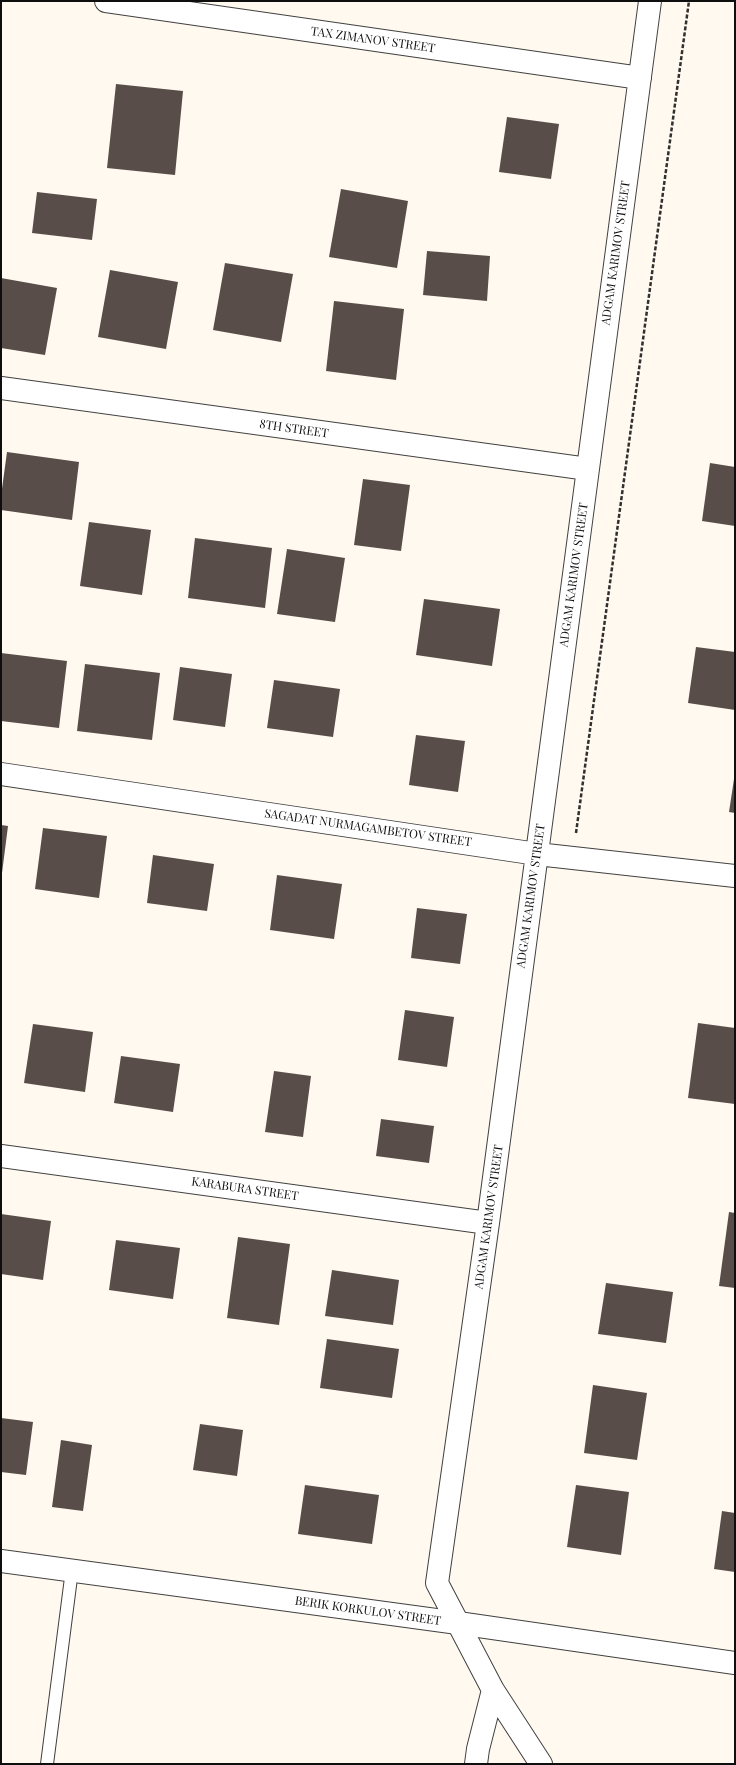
<!DOCTYPE html>
<html>
<head>
<meta charset="utf-8">
<style>
	body { margin:0 }
	#map { position:relative; width:736px; height:1765px; overflow:hidden; background:#fff9ef; font-family:"Playfair Display",serif }
	canvas { display:block }
	.frame { position:absolute; inset:0; border:2px solid #0e0e0e; pointer-events:none }
</style>
</head>
<body>
<div id="map">
<canvas width="736" height="1765"></canvas>
<div class="frame"></div>
</div>
<script>
const context = document.querySelector('canvas').getContext('2d');
context.lineJoin = 'round';
function paint(path, color) { context.fillStyle = color; context.fill(path, 'evenodd'); }
function strokePath(path, color, width, dash) { context.strokeStyle = color; context.lineWidth = width; context.lineCap = dash ? 'butt' : 'round'; context.setLineDash(dash || []); context.stroke(path); }
function write(font, color, halo, rows, align = 'center') {
  context.font = font + ' "Playfair Display",serif'; context.lineWidth = 4; context.setLineDash([]); context.textBaseline = 'middle'; context.strokeStyle = halo; context.fillStyle = color; for (const [text, x, y, turn = 0] of rows) {
    context.save(); context.translate(x, y); context.rotate((+turn || 0) * Math.PI / 180); context.textAlign = isNaN(turn) ? turn : align; if (halo) context.strokeText(text, 0, 0); context.fillText(text, 0, 0); context.restore();
  }
}
const building = new Path2D(`
	M116,84L183,91L175,175L107,168Z
	M507,117L559,124L551,179L499,172Z
	M341,189L408,201L397,268L329,257Z
	M37,192L97,199L92,240L32,233Z
	M427,251L490,256L487,301L423,295Z
	M225,263L293,274L281,342L213,330Z
	M110,270L178,282L166,349L98,337Z
	M1,278L57,288L45,355L1,348Z
	M334,301L404,309L396,380L326,371Z
	M7,452L79,462L72,520L1,510V496Z
	M710,463L735,467V526L702,521Z
	M363,479L410,485L401,551L354,545Z
	M89,522L151,530L142,595L80,586Z
	M195,538L272,548L265,608L188,598Z
	M287,549L345,558L335,622L277,614Z
	M424,599L500,609L492,666L416,655Z
	M696,647L735,652V710L688,703Z
	M1,653L67,661L59,728L1,721Z
	M85,664L160,673L152,740L77,731Z
	M180,667L232,674L225,727L173,720Z
	M274,680L340,689L333,737L267,728Z
	M416,735L465,741L458,792L409,785Z
	M734,779H735V813L729,812Z
	M1,825L8,826L2,873L1,872Z
	M43,828L107,836L99,898L35,889Z
	M153,855L214,864L207,911L147,903Z
	M277,875L342,884L334,939L270,930Z
	M417,908L467,914L460,964L411,958Z
	M405,1010L454,1017L447,1067L398,1060Z
	M698,1023L735,1028V1104L688,1098Z
	M33,1024L93,1032L85,1092L24,1083Z
	M121,1056L180,1064L173,1112L114,1103Z
	M274,1071L311,1076L303,1137L265,1132Z
	M381,1119L434,1126L429,1163L376,1156Z
	M729,1212L735,1213V1288L719,1286Z
	M1,1214L51,1221L43,1280L1,1274Z
	M238,1237L290,1244L279,1325L227,1318Z
	M116,1240L180,1248L173,1299L109,1290Z
	M332,1270L399,1280L393,1325L325,1316Z
	M606,1283L673,1292L666,1343L598,1334Z
	M327,1339L399,1349L392,1398L320,1388Z
	M593,1385L647,1393L637,1460L584,1453Z
	M1,1418L33,1422L26,1475L1,1472Z
	M200,1424L243,1430L237,1476L193,1470Z
	M61,1440L92,1445L83,1511L52,1507Z
	M305,1485L379,1495L372,1544L298,1534Z
	M576,1485L629,1492L621,1555L567,1547Z
	M722,1511L735,1513V1572L714,1569Z`);
const path = new Path2D(`
	M576,833L689,1`);
const service = new Path2D(`
	M47,1764L72,1570`);
const minor = new Path2D(`
	M106,1L640,78
	M1,388L588,469
	M1,774L537,854L735,876
	M1,1156L488,1223
	M476,1764L478,1749L493,1690
	M541,1764L493,1690L437,1583L488,1223L650,1`);
const tertiary = new Path2D(`
	M1,1561L458,1623L735,1663`);
const streetNames = [
	["TAX ZIMANOV STREET",373,40,8],
	["ADGAM KARIMOV STREET",616,253,-82],
	["8TH STREET",294,429,8],
	["ADGAM KARIMOV STREET",574,575,-82],
	["SAGADAT NURMAGAMBETOV STREET",368,828,8],
	["ADGAM KARIMOV STREET",531,896,-82],
	["KARABURA STREET",245,1189,8],
	["ADGAM KARIMOV STREET",489,1217,-82],
	["BERIK KORKULOV STREET",368,1611,8]
];
paint(building, '#584d49');
strokePath(service, '#414141', 14);
strokePath(minor, '#414141', 24);
strokePath(tertiary, '#414141', 24);
strokePath(path, '#303030', 2.5, [4, 2]);
strokePath(service, '#fff', 12);
strokePath(minor, '#fff', 22);
strokePath(tertiary, '#fff', 22);
write('12px', '#0e0e0e', '#fff', streetNames);
</script>
</body>
</html>
